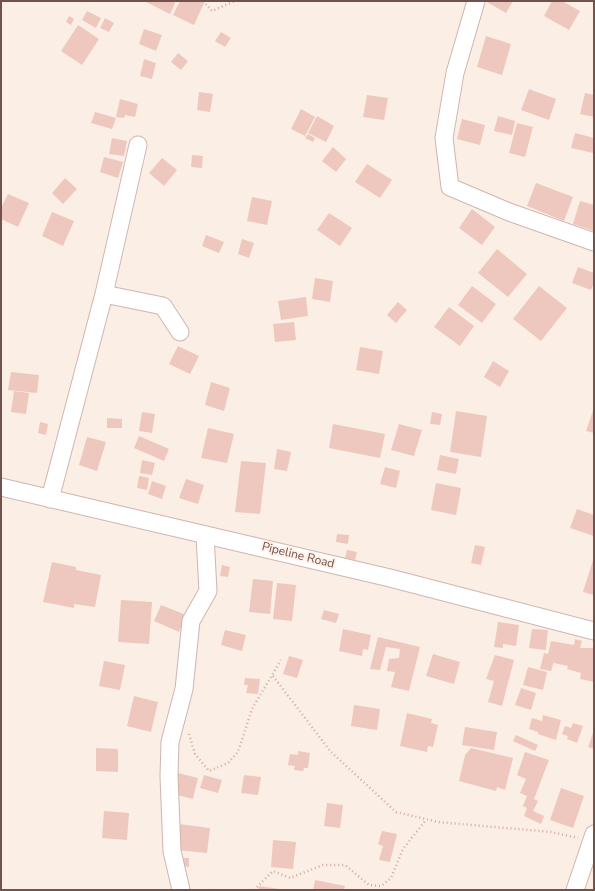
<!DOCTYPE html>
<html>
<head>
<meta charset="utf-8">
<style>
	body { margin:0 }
	#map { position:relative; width:595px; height:891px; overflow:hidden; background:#fbeee5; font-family:"Nunito Sans",sans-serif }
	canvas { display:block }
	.frame { position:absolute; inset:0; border:2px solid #72524c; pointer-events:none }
</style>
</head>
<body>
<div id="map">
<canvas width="595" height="891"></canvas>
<div class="frame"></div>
</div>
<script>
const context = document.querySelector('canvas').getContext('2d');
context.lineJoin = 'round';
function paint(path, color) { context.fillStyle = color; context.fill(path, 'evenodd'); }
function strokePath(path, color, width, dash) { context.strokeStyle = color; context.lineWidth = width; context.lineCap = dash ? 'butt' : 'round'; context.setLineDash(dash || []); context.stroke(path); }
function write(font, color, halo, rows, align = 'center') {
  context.font = font + ' "Nunito Sans",sans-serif'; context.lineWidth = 4; context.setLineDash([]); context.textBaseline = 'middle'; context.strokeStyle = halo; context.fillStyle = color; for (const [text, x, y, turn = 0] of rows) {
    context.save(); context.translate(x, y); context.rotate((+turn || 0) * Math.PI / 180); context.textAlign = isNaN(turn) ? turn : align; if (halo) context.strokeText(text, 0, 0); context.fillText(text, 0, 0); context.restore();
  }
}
const building = new Path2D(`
	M144,1H176L170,14Z
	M180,1H205L194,25L173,15Z
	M485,1H513L506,13Z
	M552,1H562L580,11L569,30L544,16Z
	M87,11L101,18L96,28L82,20Z
	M69,16L74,19L71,25L66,22Z
	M105,18L114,23L109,32L100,28Z
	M78,25L99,39L82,65L61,51Z
	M144,29L162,35L156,51L139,44Z
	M221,32L231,38L225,47L215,41Z
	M486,36L511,44L502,75L477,67Z
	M178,53L188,61L181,70L171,62Z
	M144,59L156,63L152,79L140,76Z
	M529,89L556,99L549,120L521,110Z
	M199,92L213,94L210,112L197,110Z
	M585,93L594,95V117L580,114Z
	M367,95L388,98L384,120L363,117Z
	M120,99L138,104L135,117L125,115L124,118L116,117Z
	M301,109L315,117L305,136L291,129Z
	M95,112L116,118L112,129L91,123Z
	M317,116L334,126L326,142L308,133Z
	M498,116L515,121L512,135L494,131Z
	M462,119L485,125L480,145L457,139Z
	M517,123L533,127L525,157L509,153Z
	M575,133L594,138L593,153L571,148Z
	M308,134L315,138L313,142L305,138Z
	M112,138L127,141L124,156L109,154Z
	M333,147L346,159L336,172L322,161Z
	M192,155L203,156L202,168L191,167Z
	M104,157L123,162L118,178L100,172Z
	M162,158L177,170L164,186L149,173Z
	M367,164L392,180L380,198L355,182Z
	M65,178L77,189L63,204L52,193Z
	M536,183L573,197L564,221L527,206Z
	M8,194L29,203L18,227L1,219V208Z
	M252,197L272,201L267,225L247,221Z
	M580,201L594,205V231L573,224Z
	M472,209L495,227L482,245L459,228Z
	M52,212L74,221L63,246L42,236Z
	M329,213L352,228L340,246L317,230Z
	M206,235L224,242L219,253L202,246Z
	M242,239L254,243L249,258L238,254Z
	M497,249L527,274L508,297L478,273Z
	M578,267L594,273V283L591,290L572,283Z
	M315,278L333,281L330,302L312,299Z
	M472,286L496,304L482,323L458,305Z
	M539,286L567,308L541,341L513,319Z
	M306,297L308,316L281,320L278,301Z
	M398,302L407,310L396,323L387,315Z
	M449,307L474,326L460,346L434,327Z
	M294,322L296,340L275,342L273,324Z
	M178,346L199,356L190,374L169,364Z
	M360,347L383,351L379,374L356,370Z
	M493,361L509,371L500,387L484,377Z
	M11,372L39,375L37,393L8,390Z
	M211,382L230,388L224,411L205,405Z
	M14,391L29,393L26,414L11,412Z
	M594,408V433L586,431Z
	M456,411L487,416L481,457L450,452Z
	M142,412L155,414L152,433L139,431Z
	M432,412L442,414L440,425L430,424Z
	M107,418L122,419V428H107Z
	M40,422L48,424L46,435L38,433Z
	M333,424L385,434L380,458L329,448Z
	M399,424L422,430L414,456L391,450Z
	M208,428L234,434L227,463L201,458Z
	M139,436L169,449L164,461L134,448Z
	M87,437L106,442L97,471L79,465Z
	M277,449L291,452L287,471L274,469Z
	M440,455L459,459L456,474L437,470Z
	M142,460L155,463L152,475L140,473Z
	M241,461L266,463L260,514L235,512Z
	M385,467L400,471L396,488L380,484Z
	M139,476L149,478L147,490L137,488Z
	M186,479L204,485L198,504L179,498Z
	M152,481L166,486L162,499L148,494Z
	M436,483L461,488L456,515L431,510Z
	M577,509L594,515V536L570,528Z
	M337,534L349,535L348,544L336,542Z
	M475,545L485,547L481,565L471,563Z
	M347,550L357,552L355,560L345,558Z
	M594,557V595L583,592Z
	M52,562L76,567V570L101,575L95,607L74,604V608L43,602Z
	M222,565L230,567L228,577L220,576Z
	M253,579L273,581L270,614L249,612Z
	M277,583L296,585L292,621L273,619Z
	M121,600L152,602L149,644L118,642Z
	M161,605L186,615L179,632L154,621Z
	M324,610L339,614L336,623L321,619Z
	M498,622L519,625L516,646L503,644V648L494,647Z
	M343,629L371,635L368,650L363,649L362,656L339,651Z
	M532,629L548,630L546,650L529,648Z
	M225,630L246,635L242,651L221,645Z
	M378,637L420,647L409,691L391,687L395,672L387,671L389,659L399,658L400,649L386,647L380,670L370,669Z
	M575,639L582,641L580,648H594V682L580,679L581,673L567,669L568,666L554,663V661L551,671L540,669L544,653L548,654L551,641L574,645Z
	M433,654L460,662L454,684L426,676Z
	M495,655L514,660L502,706L488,702L494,681L486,679Z
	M289,656L303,660L297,678L283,674Z
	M104,661L125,665L120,690L99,686Z
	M528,667L547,672L543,690L523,685Z
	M245,678L260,679L258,694L246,693L248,685H244Z
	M521,688L536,693L531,710L515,705Z
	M134,696L158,702L151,732L127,726Z
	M354,705L380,709L377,730L351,726Z
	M407,713L432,719L431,723L438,725L433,747L428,746L427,752L400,746Z
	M543,715L561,720L556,740L538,734V732L529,729L532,718L542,721Z
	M573,723L583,726L577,743L567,739L568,736L562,734L565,726L571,728Z
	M465,727L497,732L494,750L462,745Z
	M594,730V749L588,747Z
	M516,735L538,745L535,751L513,741Z
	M96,748L118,749V772L96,771Z
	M471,748L513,758L505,790L497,787L496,791L459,781L465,755Z
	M298,751L310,753L308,768H304L303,771L294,770L295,766L288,765L290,754L298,755Z
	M525,752L549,760L534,799L538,801L533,811L544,816L541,824L524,816L527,808L523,806L527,796L520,793L526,779L517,775Z
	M178,773L198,778L193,799L173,794Z
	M204,775L222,780L218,793L200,788Z
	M244,775L261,777L258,795L241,793Z
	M561,788L584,796L573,828L550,820Z
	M327,803L343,805L340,828L324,826Z
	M104,811L129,813L127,840L102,838Z
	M179,824L210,828L207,853L176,850Z
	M382,831L397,834L390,862L379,860L383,846L378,844Z
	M273,840L296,842L293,869L271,867Z
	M180,858H189V867L179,866Z
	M315,880L345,886L344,890H313Z
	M259,886L279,889V890H258Z`);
const path = new Path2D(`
	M203,1L212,11L235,1
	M273,676L331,752L396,812L438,822L551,832L578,838
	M189,734L195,754L209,771L228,763L238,752L252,709L281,660
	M209,890H213
	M254,890L273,871L290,878L323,865H345L369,885L381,886L391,878L403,849L426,820`);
const minor = new Path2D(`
	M476,1L455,73L444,138L450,187L509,212L594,242
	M104,294L163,306L180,332
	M1,487L390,578L594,631
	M50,499L104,294L138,145
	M181,890L172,851L169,776L170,742L184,689L191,621L208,591L205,535
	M575,890L594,834`);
const streetNames = [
	["Pipeline Road",298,556,14]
];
paint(building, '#eec8be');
strokePath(minor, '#ceb6af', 19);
strokePath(path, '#d3aba1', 2.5, [1, 3]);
strokePath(minor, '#fff', 17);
write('12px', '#72524c', '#fef2eb', streetNames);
</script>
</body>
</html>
